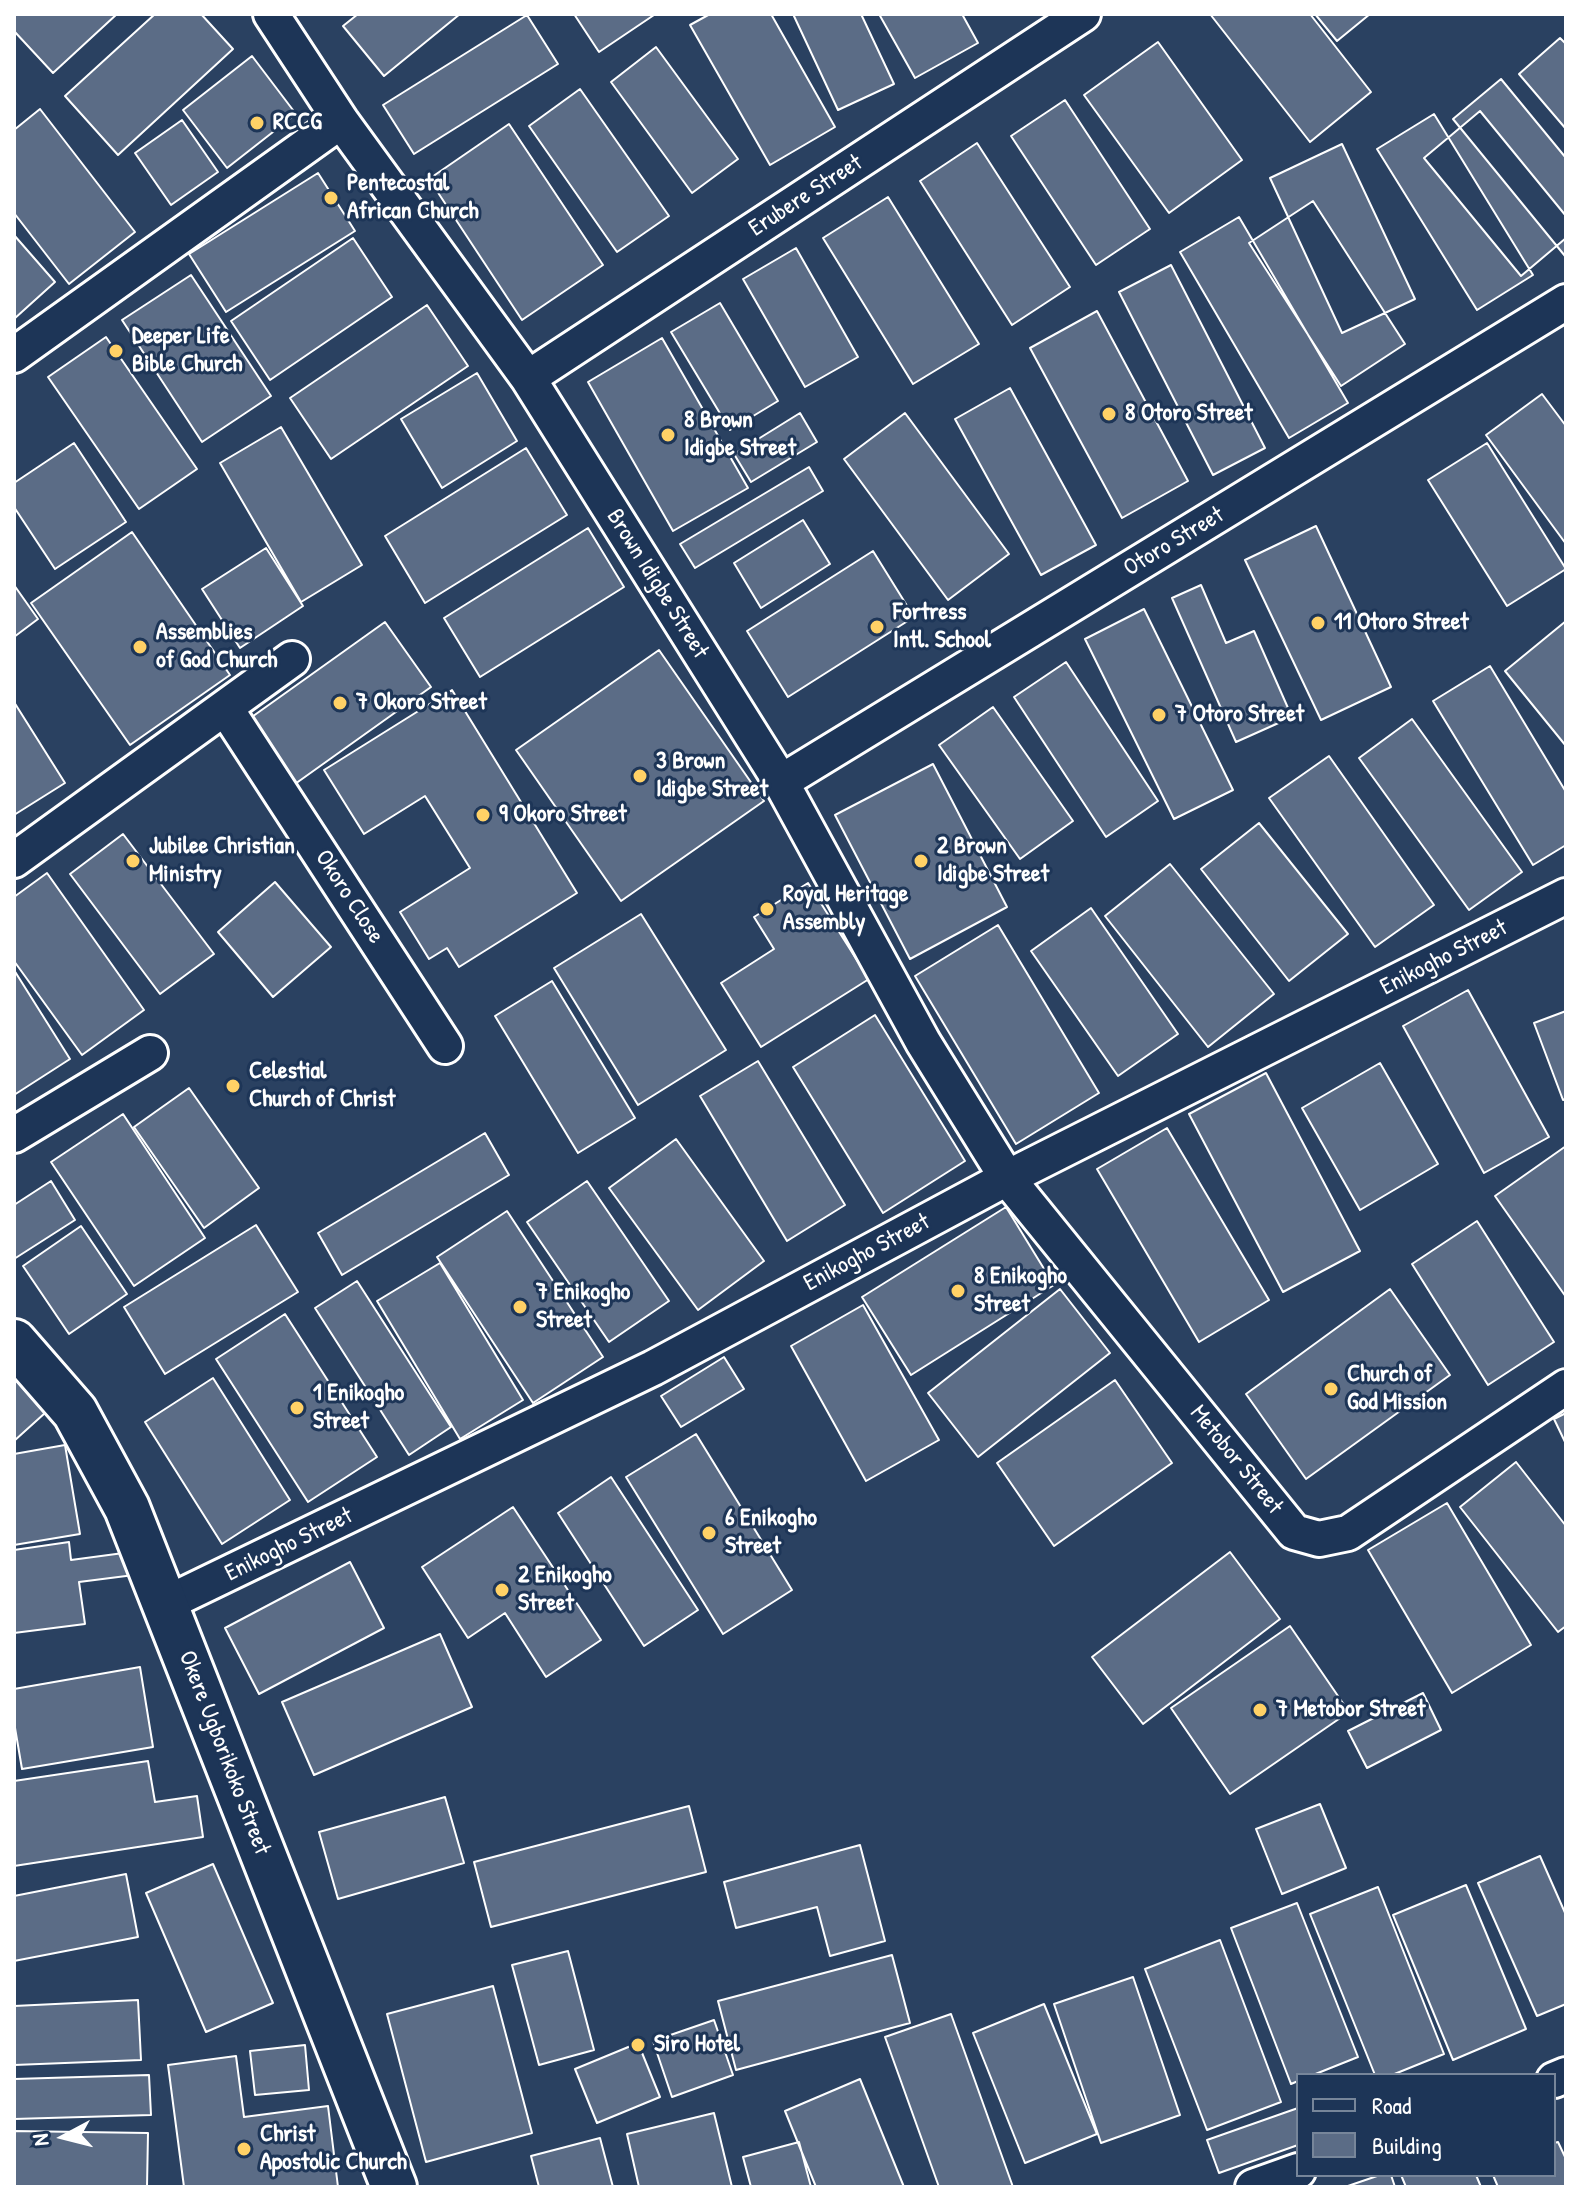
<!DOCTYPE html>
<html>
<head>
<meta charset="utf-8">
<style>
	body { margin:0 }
	#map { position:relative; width:1580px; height:2201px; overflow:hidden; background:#2a4161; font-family:"Patrick Hand",sans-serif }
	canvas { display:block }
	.frame { position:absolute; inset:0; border:16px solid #fff; pointer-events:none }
	.legend { position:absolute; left:1296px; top:2073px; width:260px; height:104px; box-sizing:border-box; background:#1d3557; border:2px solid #77869a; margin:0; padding:10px 14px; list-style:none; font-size:24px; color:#fff }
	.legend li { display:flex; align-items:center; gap:16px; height:40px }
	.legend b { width:40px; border:2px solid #77869a }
	.north { position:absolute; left:24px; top:2097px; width:80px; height:80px; -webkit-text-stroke:6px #1d3557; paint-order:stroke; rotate:263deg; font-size:22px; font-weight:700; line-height:32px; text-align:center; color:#fff }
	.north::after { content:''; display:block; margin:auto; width:28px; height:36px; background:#fff; clip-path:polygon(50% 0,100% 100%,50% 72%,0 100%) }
</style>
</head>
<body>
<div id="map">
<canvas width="1580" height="2201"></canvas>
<div class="frame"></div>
<ul class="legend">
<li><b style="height:10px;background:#1d3557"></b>Road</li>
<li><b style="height:22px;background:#5b6c86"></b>Building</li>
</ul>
<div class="north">N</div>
</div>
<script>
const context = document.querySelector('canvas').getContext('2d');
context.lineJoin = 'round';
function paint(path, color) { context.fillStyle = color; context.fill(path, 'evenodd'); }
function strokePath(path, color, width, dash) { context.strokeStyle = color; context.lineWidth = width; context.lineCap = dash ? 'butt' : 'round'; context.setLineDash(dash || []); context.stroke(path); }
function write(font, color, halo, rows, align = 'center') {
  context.font = font + ' "Patrick Hand",sans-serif'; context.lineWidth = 6; context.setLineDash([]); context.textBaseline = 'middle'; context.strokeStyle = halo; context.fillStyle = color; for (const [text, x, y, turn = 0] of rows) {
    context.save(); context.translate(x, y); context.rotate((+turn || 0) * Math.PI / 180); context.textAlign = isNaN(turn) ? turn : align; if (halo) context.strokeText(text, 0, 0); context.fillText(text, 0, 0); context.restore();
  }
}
const building = new Path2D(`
	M14,14H117L53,73L14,31Z
	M155,14H201L233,49L118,155L65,96Z
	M358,14H460L384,76L343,26Z
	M574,14H654V15L599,52Z
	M710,14H771L835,127L770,165L690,25Z
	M793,14H861L894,84L838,110Z
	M879,14H962L978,43L915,78Z
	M1210,14H1310L1371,92L1310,142Z
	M1315,14H1370L1337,41Z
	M527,15L558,64L414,154L383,105Z
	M1560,38L1566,44V129L1519,74Z
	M1158,42L1242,160L1169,213L1084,95Z
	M656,47L738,159L692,193L611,82Z
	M252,56L296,114L227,168L183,110Z
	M1501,79L1566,158L1565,256L1453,119Z
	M580,89L669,216L617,252L529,126Z
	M1065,100L1150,229L1096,265L1011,136Z
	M40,109L135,232L69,284L14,213V130Z
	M1480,111L1566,216V238L1521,276L1424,158Z
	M1434,114L1533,275L1477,310L1377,149Z
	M182,120L218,172L171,205L135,153Z
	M509,124L603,265L522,320L429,179Z
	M977,143L1070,287L1012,325L920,181Z
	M1342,144L1415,299L1342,333L1270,178Z
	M318,173L355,231L226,312L189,254Z
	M888,197L979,344L913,384L823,238Z
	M1313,201L1405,344L1341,386L1249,243Z
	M1239,217L1348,403L1289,438L1180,252Z
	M14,235L55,282L14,319Z
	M353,238L392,297L270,380L231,321Z
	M796,248L858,357L805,387L743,279Z
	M1171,265L1265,448L1213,475L1119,292Z
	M191,275L271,396L202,442L122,320Z
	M720,303L778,401L730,430L671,332Z
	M427,305L468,366L331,459L290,398Z
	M1097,311L1188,481L1122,518L1030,348Z
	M106,337L197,469L139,509L48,377Z
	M662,338L748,488L673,531L588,382Z
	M477,373L517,441L442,488L401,419Z
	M1010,388L1096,545L1041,575L955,419Z
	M1542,394L1566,426V544L1486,435Z
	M800,413L817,442L751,482L734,454Z
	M905,413L1009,554L948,600L844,459Z
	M281,427L362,565L301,602L220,463Z
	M74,443L126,522L55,569L14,507V483Z
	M1487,443L1566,569L1507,606L1428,480Z
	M526,448L567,515L425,603L385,536Z
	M809,467L823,491L695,568L680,544Z
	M803,520L830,564L761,608L734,563Z
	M1316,526L1391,687L1321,720L1245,560Z
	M588,528L624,587L480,677L444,618Z
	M132,532L230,675L130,745L31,603Z
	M266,548L303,606L240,648L202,589Z
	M873,551L914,617L788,697L747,631Z
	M14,585L38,619L14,637Z
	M1201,585L1226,643L1254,631L1292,717L1236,742L1172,598Z
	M1144,609L1233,790L1174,819L1085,639Z
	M1566,621V746L1505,671Z
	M385,622L431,687L295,784L249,719Z
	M659,650L764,801L621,901L516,750Z
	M1066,662L1158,801L1106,837L1014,697Z
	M1490,666L1566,792V845L1533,865L1433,701Z
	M452,690L577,893L459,967L447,948L429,959L400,912L470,868L425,796L364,834L324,770Z
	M14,702L65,783L14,815Z
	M993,707L1073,821L1020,859L939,745Z
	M1412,719L1522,872L1469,910L1359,758Z
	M1329,756L1434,905L1375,947L1269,798Z
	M933,764L1007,907L910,959L835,815Z
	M1259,823L1348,934L1289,981L1201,869Z
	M123,834L214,954L160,994L70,874Z
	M1170,864L1274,994L1208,1047L1105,916Z
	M47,873L144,1010L82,1055L14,961V897Z
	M275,882L331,947L273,997L218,932Z
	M808,883L869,979L761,1047L721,983L774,949L754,917Z
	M1091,908L1178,1034L1118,1076L1031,951Z
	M641,914L726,1050L638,1105L554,968Z
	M998,925L1099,1093L1016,1144L915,976Z
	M14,970L70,1059L14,1095Z
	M552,981L635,1118L578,1153L495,1016Z
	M1468,990L1549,1137L1484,1173L1403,1026Z
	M1566,1011V1099L1563,1100L1534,1023Z
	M875,1015L965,1161L883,1213L793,1067Z
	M758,1061L845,1205L787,1241L700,1096Z
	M1380,1063L1438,1164L1360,1210L1302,1108Z
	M1266,1073L1360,1251L1283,1292L1189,1114Z
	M189,1088L259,1188L204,1228L134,1127Z
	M123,1114L205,1238L134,1286L51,1162Z
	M1167,1128L1269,1300L1199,1342L1097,1169Z
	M485,1133L509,1175L342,1275L318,1233Z
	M676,1139L764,1261L698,1310L609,1188Z
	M1566,1146V1297L1495,1196Z
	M51,1181L75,1220L14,1259V1205Z
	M587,1181L669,1301L609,1342L527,1222Z
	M1006,1207L1054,1285L911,1375L862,1297Z
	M507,1211L603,1357L533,1403L437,1257Z
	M1477,1221L1554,1342L1488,1385L1412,1264Z
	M256,1225L298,1292L165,1374L124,1307Z
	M81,1226L127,1294L69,1334L23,1266Z
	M440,1263L523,1400L460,1439L377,1301Z
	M357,1281L451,1427L409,1455L315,1308Z
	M1060,1289L1110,1353L978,1457L928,1393Z
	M1390,1289L1450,1375L1306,1479L1246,1394Z
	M863,1305L939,1440L866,1481L791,1346Z
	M285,1314L377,1457L308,1502L216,1359Z
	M724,1357L744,1389L681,1427L661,1396Z
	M14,1378L45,1413L14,1441Z
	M213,1378L290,1500L222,1544L145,1422Z
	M1115,1380L1172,1463L1054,1546L997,1463Z
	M1566,1413V1444L1554,1419Z
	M696,1434L792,1590L723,1634L626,1477Z
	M65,1445L80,1534L14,1545V1454Z
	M1516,1462L1566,1526V1626L1558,1632L1460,1507Z
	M611,1477L698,1610L644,1646L558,1513Z
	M1447,1503L1531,1645L1452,1693L1368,1550Z
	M513,1507L601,1640L546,1677L505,1613L468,1638L422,1567Z
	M69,1542L71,1560L131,1552L134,1575L79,1582L85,1624L14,1633V1550Z
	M1230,1552L1280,1619L1143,1724L1092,1657Z
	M350,1562L384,1628L259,1694L225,1628Z
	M1290,1626L1349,1712L1230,1794L1171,1708Z
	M440,1634L472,1707L314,1775L282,1702Z
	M140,1667L153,1747L22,1769L14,1722V1689Z
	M1423,1693L1441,1730L1367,1768L1348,1731Z
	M148,1761L155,1802L197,1796L203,1837L14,1866V1781Z
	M445,1797L464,1863L338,1899L319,1832Z
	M1320,1804L1346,1868L1282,1894L1256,1829Z
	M689,1806L706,1872L491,1927L474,1862Z
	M860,1845L885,1941L830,1956L817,1907L736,1928L724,1882Z
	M1540,1856L1566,1915V2004L1537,2016L1478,1883Z
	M213,1864L273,2003L206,2032L146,1893Z
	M126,1874L138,1937L14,1961V1896Z
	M1466,1885L1526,2029L1453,2060L1393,1915Z
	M1378,1887L1444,2054L1392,2075H1375L1310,1914Z
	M1297,1903L1358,2057L1313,2075H1298V2081L1291,2084L1231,1928Z
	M1220,1940L1281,2102L1207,2130L1145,1969Z
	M568,1951L594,2050L539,2065L512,1965Z
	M892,1955L910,2023L736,2070L718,2001Z
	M1133,1977L1180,2115L1101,2143L1054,2004Z
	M493,1986L532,2133L426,2162L387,2014Z
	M138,2000L141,2060L14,2065V2006Z
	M1044,2004L1097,2134L1025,2163L973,2033Z
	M951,2014L1013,2187H939L885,2037Z
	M714,2020L733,2075L672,2097L653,2041Z
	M638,2043L660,2097L597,2123L575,2069Z
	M305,2045L309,2090L255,2095L250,2051Z
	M236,2056L244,2117L328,2106L338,2187H184L168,2065Z
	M149,2075L151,2115L14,2119V2079Z
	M860,2079L904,2187H816L785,2111Z
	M1298,2108V2145L1219,2173L1207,2140Z
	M714,2113L732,2187H639L627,2134Z
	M14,2131L148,2133L147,2187H14Z
	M600,2138L613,2187H539L531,2156Z
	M799,2142L811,2187H751L743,2157Z
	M1558,2142L1566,2159V2187H1498L1493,2175H1554V2143Z
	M1380,2175H1391L1395,2187H1345Z
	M1401,2175H1476L1481,2187H1406Z`);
const street = new Path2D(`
	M271,14L341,121L528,378L781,782L923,1042L1007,1178L1294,1532L1319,1539L1348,1533L1566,1387
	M14,355L341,121
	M528,378L1083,14
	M226,709L445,1046
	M781,782L1566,302
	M14,860L292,659
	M14,1135L150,1053
	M165,1604L653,1368L1007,1178L1566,896
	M1554,2080L1566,2075
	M1253,2187L1298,2171`);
const secondary = new Path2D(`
	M14,1342L75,1412L127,1508L394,2187`);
const markers = [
	[257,123,8,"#ffd166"],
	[331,198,8,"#ffd166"],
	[116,351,8,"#ffd166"],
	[1109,414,8,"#ffd166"],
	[668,435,8,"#ffd166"],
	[1318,623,8,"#ffd166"],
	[877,627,8,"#ffd166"],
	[140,647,8,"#ffd166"],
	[340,703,8,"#ffd166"],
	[1159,715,8,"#ffd166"],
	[640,776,8,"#ffd166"],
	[483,815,8,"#ffd166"],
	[133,861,8,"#ffd166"],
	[921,861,8,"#ffd166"],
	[767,909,8,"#ffd166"],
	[233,1086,8,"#ffd166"],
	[958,1291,8,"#ffd166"],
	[520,1307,8,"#ffd166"],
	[1331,1389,8,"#ffd166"],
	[297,1408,8,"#ffd166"],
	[709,1533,8,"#ffd166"],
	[502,1590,8,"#ffd166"],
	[1260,1710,8,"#ffd166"],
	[638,2045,8,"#ffd166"],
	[244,2149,8,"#ffd166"]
];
const poiNames = [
	["RCCG",273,123],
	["Pentecostal",347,184],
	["African Church",347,212],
	["Deeper Life",132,337],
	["Bible Church",132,365],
	["8 Otoro Street",1125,414],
	["8 Brown",684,421],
	["Idigbe Street",684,449],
	["Fortress",893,613],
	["Intl. School",893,641],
	["11 Otoro Street",1334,623],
	["Assemblies",156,633],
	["of God Church",156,661],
	["7 Okoro Street",356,703],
	["7 Otoro Street",1175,715],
	["3 Brown",656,762],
	["Idigbe Street",656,790],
	["9 Okoro Street",499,815],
	["Jubilee Christian",149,847],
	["Ministry",149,875],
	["2 Brown",937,847],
	["Idigbe Street",937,875],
	["Royal Heritage",783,895],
	["Assembly",783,923],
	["Celestial",249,1072],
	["Church of Christ",249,1100],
	["8 Enikogho",974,1277],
	["Street",974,1305],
	["7 Enikogho",536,1293],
	["Street",536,1321],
	["Church of",1347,1375],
	["God Mission",1347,1403],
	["1 Enikogho",313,1394],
	["Street",313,1422],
	["6 Enikogho",725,1519],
	["Street",725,1547],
	["2 Enikogho",518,1576],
	["Street",518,1604],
	["7 Metobor Street",1276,1710],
	["Siro Hotel",654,2045],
	["Christ",260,2135],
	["Apostolic Church",260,2163]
];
const streetNames = [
	["Erubere Street",806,196,-33],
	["Otoro Street",1174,542,-31],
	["Brown Idigbe Street",657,584,58],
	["Okoro Close",349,897,57],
	["Enikogho Street",1444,958,-27],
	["Enikogho Street",867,1253,-28],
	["Metobor Street",1236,1460,51],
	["Enikogho Street",289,1545,-26],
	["Okere Ugborikoko Street",224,1753,69]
];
paint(building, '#5b6c86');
strokePath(building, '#fff', 2);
strokePath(street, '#fff', 40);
strokePath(secondary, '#fff', 50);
strokePath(street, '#1d3557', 34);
strokePath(secondary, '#1d3557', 44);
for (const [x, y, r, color] of markers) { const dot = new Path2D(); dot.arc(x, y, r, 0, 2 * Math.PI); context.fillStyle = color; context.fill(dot); strokePath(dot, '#1d3557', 3); }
write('bold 24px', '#fff', '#1d3557', poiNames, 'left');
write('24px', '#fff', '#1d3557', streetNames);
</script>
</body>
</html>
